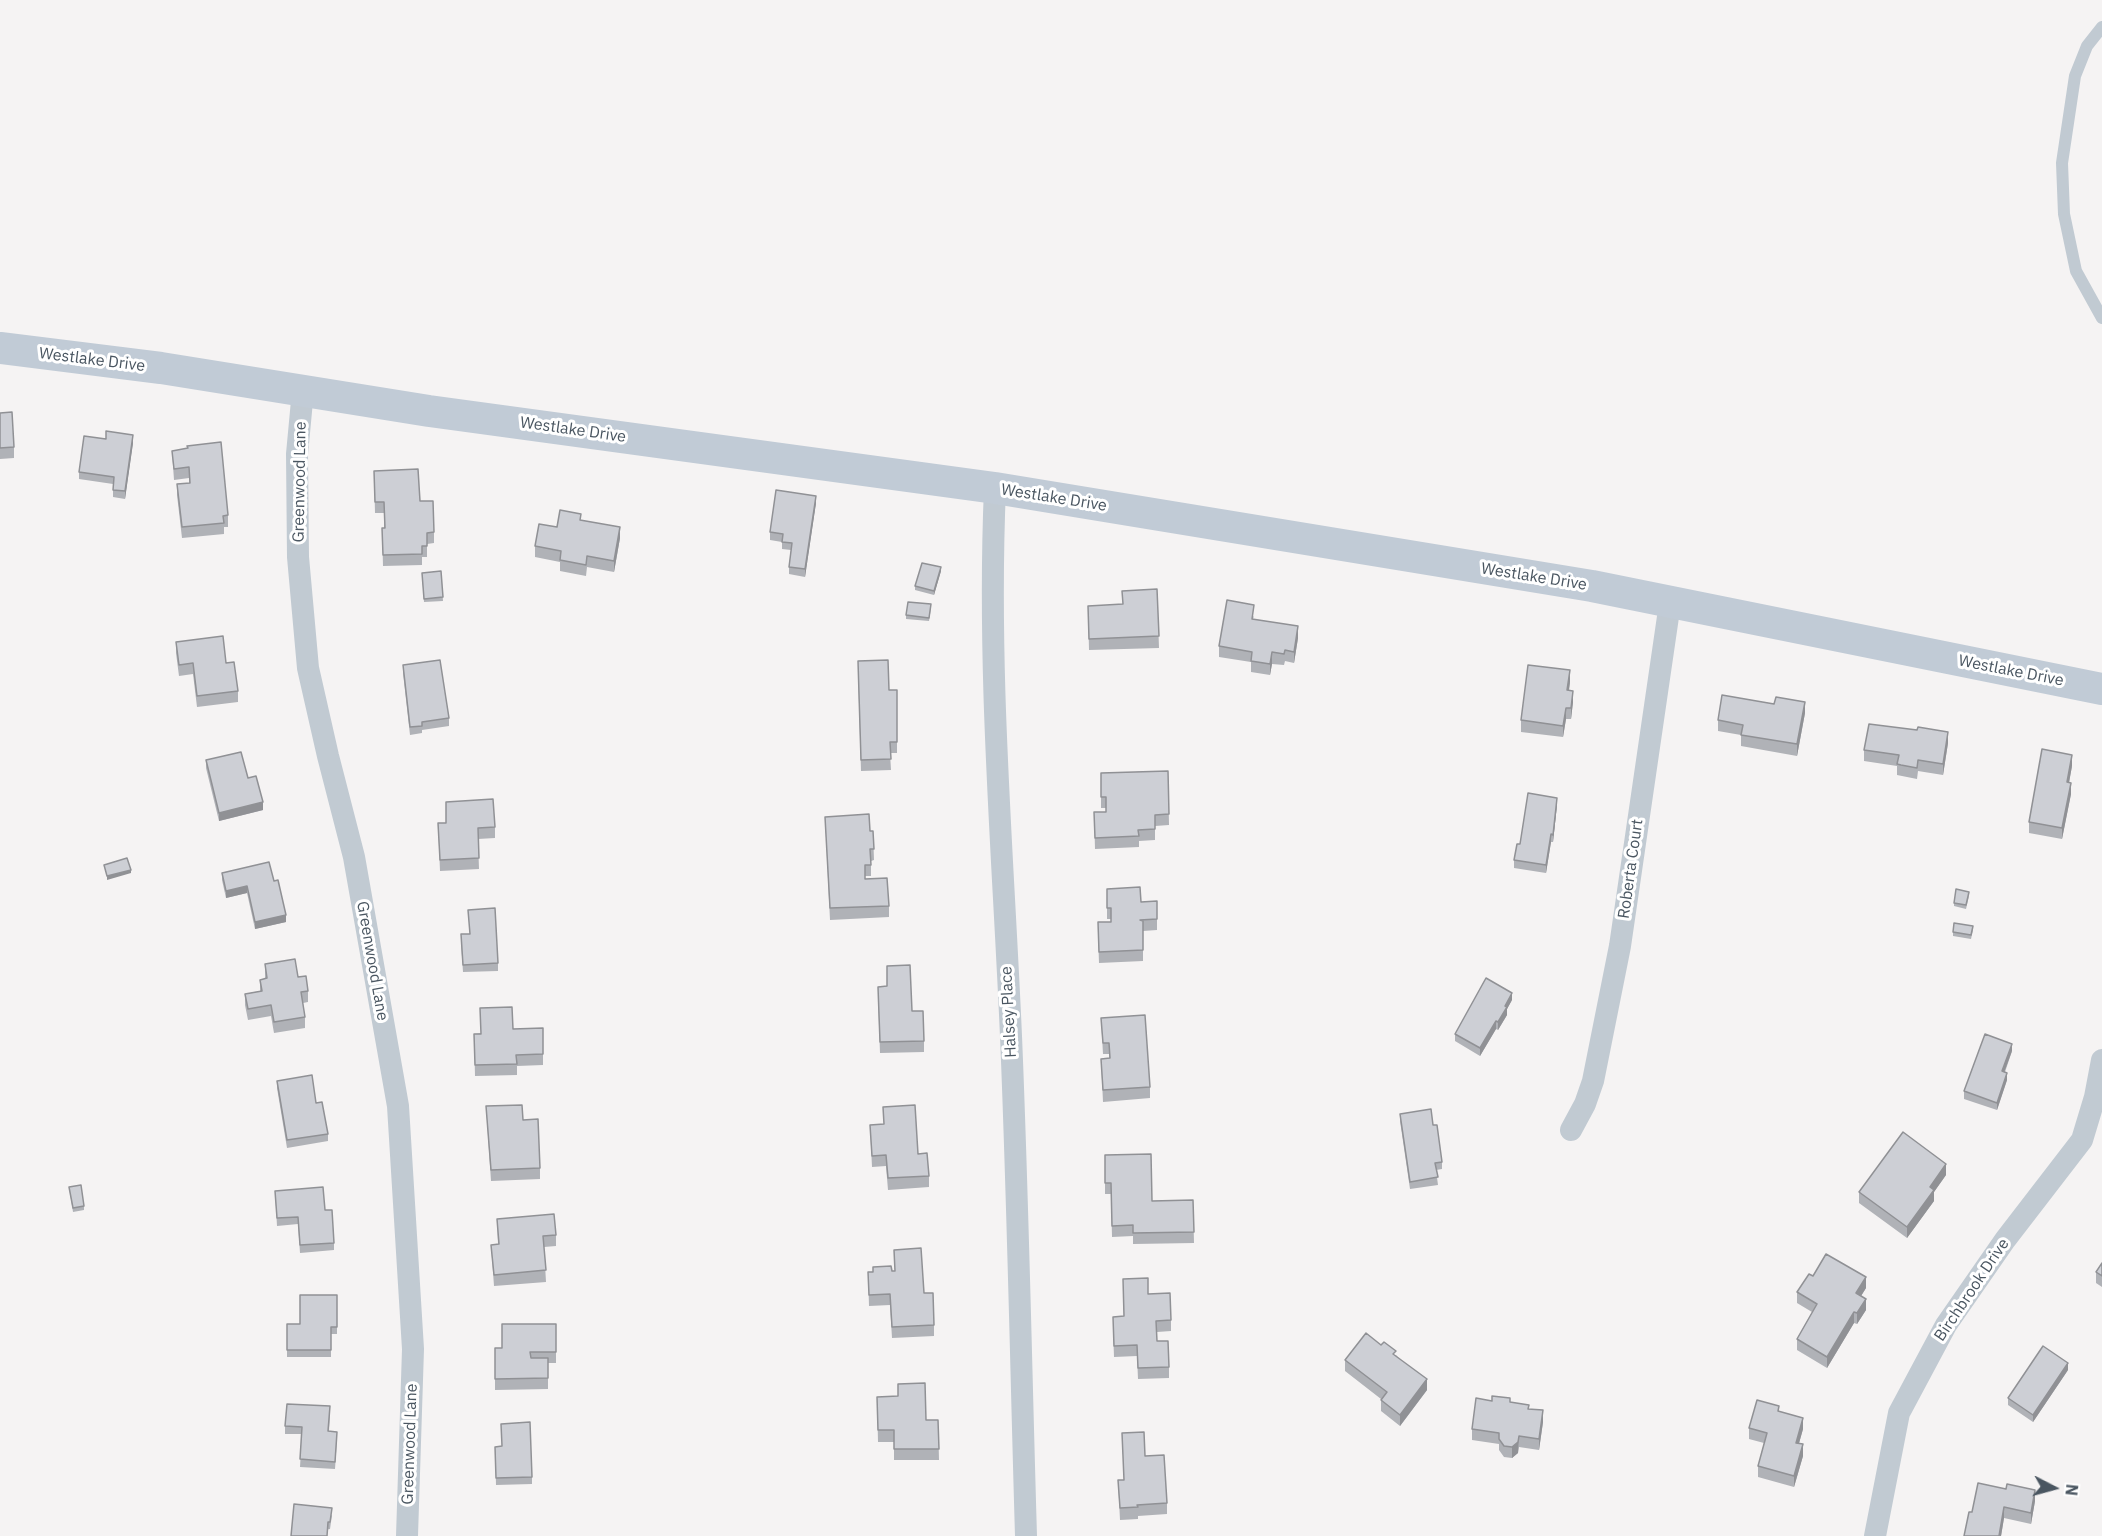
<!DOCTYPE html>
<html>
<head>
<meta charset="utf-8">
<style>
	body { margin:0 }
	#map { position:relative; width:2102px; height:1536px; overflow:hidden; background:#f5f3f3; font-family:"IBM Plex Sans",sans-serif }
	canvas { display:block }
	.north { position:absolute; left:2024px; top:1458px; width:60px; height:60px; -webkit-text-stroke:4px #fff; paint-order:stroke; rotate:96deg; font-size:16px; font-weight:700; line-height:24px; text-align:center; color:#4a5661 }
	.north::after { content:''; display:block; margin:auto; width:21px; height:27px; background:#4a5661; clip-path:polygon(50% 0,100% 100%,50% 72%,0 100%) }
</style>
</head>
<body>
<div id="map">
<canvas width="2102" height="1536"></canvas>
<div class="north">N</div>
</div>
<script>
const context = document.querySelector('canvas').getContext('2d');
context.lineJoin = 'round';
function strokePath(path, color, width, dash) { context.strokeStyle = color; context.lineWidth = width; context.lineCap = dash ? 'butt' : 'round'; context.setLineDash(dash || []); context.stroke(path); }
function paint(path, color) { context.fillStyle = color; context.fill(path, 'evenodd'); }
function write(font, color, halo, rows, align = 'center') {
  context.font = font + ' "IBM Plex Sans",sans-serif'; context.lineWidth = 6; context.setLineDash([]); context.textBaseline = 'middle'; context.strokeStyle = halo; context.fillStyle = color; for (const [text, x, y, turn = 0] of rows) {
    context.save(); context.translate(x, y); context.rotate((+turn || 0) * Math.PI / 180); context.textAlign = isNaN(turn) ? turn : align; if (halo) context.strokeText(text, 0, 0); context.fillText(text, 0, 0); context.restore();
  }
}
const lane = new Path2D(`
	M2102,27L2087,46L2075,76L2062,163L2064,214L2076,271L2102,318`);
const street = new Path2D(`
	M303,390L297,454L298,557L308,668L328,756L354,857L398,1106L413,1349L407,1536
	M995,488C987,671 1003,853 1011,1036C1018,1202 1021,1369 1026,1536
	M1571,1130L1585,1104L1593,1081L1620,946L1670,603
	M1875,1536L1899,1413L1946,1325L2005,1240L2082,1140L2095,1097L2102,1060`);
const secondary = new Path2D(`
	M0,348L161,368L429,411L995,488L1592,586L2102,689`);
const wall = new Path2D(`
	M0,413L14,447V458L0,459Z
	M133,443L125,499L113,497V484L79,479V472Z
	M187,449L228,515V527H224V534L182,538L177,495V484L189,483V478L174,480L172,451Z
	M374,471L420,501L434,532V543L427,544V557H422V565L383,566L382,528H384V513H375Z
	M816,503L805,577L789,574V567L791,550L782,549V542L770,540V532Z
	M581,520L620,538L614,572L587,567L586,576L560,571V562L535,557V546L557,527Z
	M441,571L443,601L424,602L422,573Z
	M941,571L934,595L915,590V586Z
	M1157,589L1159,648L1089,650L1088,606L1122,605Z
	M931,608L929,621L906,619V615Z
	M1254,616L1253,619L1298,638L1294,663L1285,661L1284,665L1272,664L1270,675L1251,672V662L1219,657V646Z
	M176,642L226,663L238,691V702L197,707L193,674L179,676L176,653Z
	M403,665L449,718V726L422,730V733L410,735L403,673Z
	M858,672L889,690H897V753H890L891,770L861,771Z
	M1570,682L1569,691L1573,702L1571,719H1566L1563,737L1521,732V720Z
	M1805,713L1797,756L1741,746V735L1718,731V720Z
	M1948,743L1943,775L1918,771L1917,779L1897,775V766L1864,761V750Z
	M206,760L248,778L263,810L219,821L206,768Z
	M2072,766L2069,783L2071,794L2062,839L2029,833V822Z
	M1168,771L1169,825L1155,826V840L1139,841V847L1095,849L1094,812H1106V808H1101V773Z
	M1557,805L1553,842H1551L1546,873L1514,868V860L1520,844Z
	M825,817L870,831H873L874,860L871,861V876H865V879L889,906V917L830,920Z
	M438,823L495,827V838L478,839L479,869L440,871Z
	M222,873L274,881L286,922L255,929L247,893L226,898L222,880Z
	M1107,889L1141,902L1157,901V930L1143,931V961L1099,963L1098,933L1111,922V919H1107Z
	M1969,896L1966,909L1954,906V903Z
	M1973,930L1971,939L1953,936V932Z
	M469,934L498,963V971L463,972L461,942Z
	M265,964L298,977L308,991V1002L303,1003L305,1017V1028L274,1033L271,1016L248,1020L245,1005V994L260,991V980L265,979Z
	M887,986L912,1011L924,1041V1052L880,1053L878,998Z
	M1512,1000L1507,1009V1015L1498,1030L1496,1029L1480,1056L1455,1041V1034Z
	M1101,1018L1150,1087V1098L1103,1102L1101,1059L1109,1058V1054H1103Z
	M543,1028V1065L517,1066V1075L475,1076L474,1034L513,1029Z
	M2012,1051L2005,1072L2007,1080L1997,1110L1964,1099V1091Z
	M277,1081L316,1103L328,1134V1141L287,1148L277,1088Z
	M486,1106L523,1120L540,1168V1179L491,1181Z
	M883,1107L918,1154L929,1176V1187L888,1190L886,1166L872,1167L870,1125L884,1124Z
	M1400,1114L1433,1125L1442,1162V1169L1436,1170L1438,1185L1410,1189L1400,1121Z
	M1105,1155L1152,1201L1193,1200L1194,1243L1133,1244V1236L1112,1237L1111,1194H1105Z
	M1946,1175L1934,1192V1201L1907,1238L1859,1203V1192Z
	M69,1187L84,1206V1210L73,1212Z
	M275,1191L325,1210L334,1243V1250L300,1253L298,1224L277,1226Z
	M497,1219L556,1235V1246L544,1247L546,1282L494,1286L491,1245L498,1244Z
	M894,1250L924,1293L934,1325V1336L892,1338L890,1305L869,1306L868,1272L895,1271Z
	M2102,1263V1287L2096,1283V1272Z
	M1866,1288L1861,1296L1866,1310L1857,1324L1854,1323L1827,1368L1797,1350V1339L1812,1312L1797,1303V1292Z
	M1123,1291L1148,1294L1171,1320V1331L1157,1332V1341L1169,1367V1378L1138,1379L1137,1356L1114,1357L1113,1328L1124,1316Z
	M337,1295V1334H331V1357H287V1324H300Z
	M556,1324V1363H548V1389L495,1390V1348H502Z
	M1396,1355L1427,1390L1400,1426L1381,1411V1399L1345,1371V1360Z
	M2068,1370L2033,1422L2008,1405V1398Z
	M877,1397L926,1420H938L939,1460H894V1442H878Z
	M1492,1401L1510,1402L1529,1409L1543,1422L1539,1450L1519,1447L1518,1453L1512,1458L1504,1457L1499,1450V1444L1472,1440V1429Z
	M1779,1411L1803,1429L1799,1443L1803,1456L1794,1487L1758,1477V1466L1764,1443L1749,1439V1428Z
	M330,1414L329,1431L337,1439L335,1469L300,1467L302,1434H285V1426Z
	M1122,1433L1145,1456L1167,1503V1514L1138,1516V1519L1120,1520L1118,1480H1124Z
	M495,1447L532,1477V1484L496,1485Z
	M2035,1501L2031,1524L2004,1518L2001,1536H1964L1972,1512Z
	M332,1515L330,1529L291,1536Z`);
const shadedWall = new Path2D(`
	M133,435V443L125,499V491Z
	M816,496V503L805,577V569Z
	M620,527V538L614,572V561Z
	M941,567V571L934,595V591Z
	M1298,626V638L1294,663V652Z
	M1272,652V664L1270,675V664Z
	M1570,670V682L1567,702V690Z
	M1573,691V702L1571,719V708Z
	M1805,702V713L1797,756V744Z
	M1566,708V719L1563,737V726Z
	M1948,732V743L1943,775V764Z
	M2072,755V766L2067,793V782Z
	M2071,783V794L2062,839V828Z
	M1557,798V805L1553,842V835Z
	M263,802V810L219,821V813Z
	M1551,834V842L1546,873V865Z
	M131,870V873L107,880V876Z
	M247,886V893L226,898V891Z
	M286,915V922L255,929V922Z
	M1512,993V1000L1507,1009V1015L1498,1030V1022L1505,1006Z
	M1496,1021V1029L1480,1056V1048Z
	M2012,1044V1051L2002,1078V1071Z
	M2007,1073V1080L1997,1110V1103Z
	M1946,1164V1175L1934,1192V1201L1907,1238V1227L1930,1187Z
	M1866,1277V1288L1856,1304V1293Z
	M1866,1299V1310L1857,1324V1313Z
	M1854,1312V1323L1827,1368V1357Z
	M2068,1363V1370L2033,1422V1415Z
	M1427,1379V1390L1400,1426V1415Z
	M1543,1410V1422L1539,1450V1439Z
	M1803,1418V1429L1796,1454V1443Z
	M1519,1436L1518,1453L1512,1458V1447Z
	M1803,1444V1456L1794,1487V1476Z
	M2035,1490V1501L2031,1524V1513Z
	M2004,1507V1518L2001,1536H1999Z`);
const building = new Path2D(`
	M12,412L14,447L0,448V413Z
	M106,431L133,435L125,491L113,490L114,477L79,472L84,436L106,439Z
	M221,442L228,515L223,516L224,523L182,527L177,484L190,483L189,467L174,469L172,451L188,448L187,446Z
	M418,469L420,501H433L434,532L427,533V546H422V554L383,555L382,528H385L384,502H375L374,471Z
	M776,490L816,496L805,569L789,567L792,543L782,542L783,534L770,532Z
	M560,510L581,514L580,520L620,527L614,561L587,556L586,565L560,560L561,551L535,546L539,524L557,527Z
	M922,563L941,567L934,591L915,586Z
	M441,571L443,597L424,599L422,573Z
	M1157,589L1159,636L1089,639L1088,606L1123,604L1122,591Z
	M1227,600L1254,605L1252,619L1298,626L1294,652L1285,650L1284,654L1272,652L1270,664L1251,661L1252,652L1219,646Z
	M908,602L931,604L929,618L906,615Z
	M223,636L226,663L234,662L238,691L197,696L193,663L179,665L176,642Z
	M440,660L449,718L422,722V726L410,727L403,665Z
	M888,660L889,690H897V742H890L891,759L861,760L858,661Z
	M1528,665L1570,670L1567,690L1573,691L1571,708H1566L1563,726L1521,720Z
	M1722,695L1774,704L1776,697L1805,702L1797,744L1741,735L1743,725L1718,720Z
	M1869,724L1917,730L1918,727L1948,732L1943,764L1918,760L1917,768L1901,765L1897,764L1899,755L1864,750Z
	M2042,749L2072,755L2067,782L2071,783L2062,828L2029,822Z
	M241,752L248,778L256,776L263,802L219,813L206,760Z
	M1168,771L1169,814L1155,815V829L1138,830L1139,836L1095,838L1094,812H1106V797H1101V773Z
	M1528,793L1557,798L1553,835L1551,834L1546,865L1514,860L1517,844H1520Z
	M493,799L495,827L478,828L479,858L440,860L438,823H446V802Z
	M869,814L870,831H873L874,849H870L871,865H865V879L887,878L889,906L830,908L825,817Z
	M127,858L131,870L107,876L104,865Z
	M269,862L274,881L278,880L286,915L255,922L247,886L226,891L222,873Z
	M1140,887L1141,902L1157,901V919L1140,920L1143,921V950L1099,952L1098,922H1111V908H1107V889Z
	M1956,889L1969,892L1966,905L1954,903Z
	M495,908L498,963L463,965L461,934H470L468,910Z
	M1954,923L1973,926L1971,935L1953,932Z
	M295,959L298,977L306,976L308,991L301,992L305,1017L274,1022L271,1005L248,1009L245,994L262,991L260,980L267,978L265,964Z
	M910,965L912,1011H923L924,1041L880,1042L878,987L887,986V966Z
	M1486,978L1512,993L1505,1006L1507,1007L1498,1022L1496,1021L1480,1048L1455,1034Z
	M512,1007L513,1029L543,1028V1054L516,1055L517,1064L475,1065L474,1034H481L480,1008Z
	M1145,1015L1150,1087L1103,1090L1101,1059L1110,1058L1109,1043H1103L1101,1018Z
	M1985,1034L2012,1044L2002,1071L2007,1073L1997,1103L1964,1091Z
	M312,1075L316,1103L322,1102L328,1134L287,1140L277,1081Z
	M522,1105L523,1120L538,1119L540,1168L491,1170L486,1106Z
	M915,1105L918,1154L927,1153L929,1176L888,1178L886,1155L872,1156L870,1125L884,1124L883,1107Z
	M1431,1109L1433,1125H1437L1442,1162L1435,1163L1438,1177L1410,1182L1400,1114Z
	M1903,1132L1946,1164L1930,1187L1934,1190L1907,1227L1859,1192Z
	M1151,1154L1152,1201L1193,1200L1194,1232L1133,1233V1225L1112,1226L1111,1183H1105V1155Z
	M81,1185L84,1206L73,1208L69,1187Z
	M323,1187L325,1210H332L334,1243L300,1245L298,1217L277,1218L275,1191Z
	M554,1214L556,1235L543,1236L546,1270L494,1275L491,1245L499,1244L497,1219Z
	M921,1248L924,1293H933L934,1325L892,1327L890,1294L869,1295L868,1272H873V1267L891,1266L892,1271H895L894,1250Z
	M1826,1254L1866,1277L1856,1293L1866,1299L1857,1313L1854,1312L1827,1357L1797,1339L1817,1304L1797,1292L1809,1274L1813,1276Z
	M2102,1263V1276L2096,1272Z
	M1148,1278V1294L1170,1293L1171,1320L1156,1321L1157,1341H1168L1169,1367L1138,1368L1137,1345L1114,1346L1113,1317L1124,1316L1123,1279Z
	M300,1295H337V1327H331V1350H287V1324H300Z
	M502,1324H556V1352H530L531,1358H548V1378L495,1379V1348H502Z
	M1366,1333L1381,1345L1384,1342L1396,1351L1393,1354L1427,1379L1400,1415L1381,1400L1387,1392L1345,1360Z
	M2043,1346L2068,1363L2033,1415L2008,1398Z
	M925,1383L926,1420H938L939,1449H894V1430H878L877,1397L898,1396V1384Z
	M1492,1396L1510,1398V1402L1529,1405L1528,1409L1543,1410L1539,1439L1519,1436L1518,1442L1512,1447L1504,1446L1499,1439V1433L1472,1429L1476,1398L1492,1401Z
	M1757,1400L1779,1406L1778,1411L1803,1418L1796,1443L1803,1444L1794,1476L1758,1466L1767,1433L1749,1428Z
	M287,1404L330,1406L328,1431L337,1432L335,1462L300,1459L302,1427L285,1426Z
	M530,1422L532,1477L496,1478L495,1447L502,1446L501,1424Z
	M1144,1432L1145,1456L1164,1455L1167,1503L1137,1505L1138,1507L1120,1508L1118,1480H1124L1122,1433Z
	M1978,1483L2006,1489L2007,1484L2035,1490L2031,1513L2004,1507L1999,1536H1964L1969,1512H1972Z
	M294,1504L332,1508L330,1522H328L327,1536H291Z`);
const streetNames = [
	["Westlake Drive",92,360,7],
	["Westlake Drive",573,430,8],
	["Greenwood Lane",300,482,-89],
	["Westlake Drive",1054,498,9],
	["Westlake Drive",1534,577,9],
	["Westlake Drive",2011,671,11],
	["Roberta Court",1631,869,-82],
	["Greenwood Lane",372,961,80],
	["Halsey Place",1009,1012,-93],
	["Birchbrook Drive",1972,1290,-56],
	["Greenwood Lane",410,1444,-88]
];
strokePath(lane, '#c1cad2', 12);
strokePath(street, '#c1cad2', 22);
strokePath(secondary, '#c1cbd6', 32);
paint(wall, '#b0b2b7');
paint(shadedWall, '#909195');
paint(building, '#cdcfd5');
strokePath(building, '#909195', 1.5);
write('16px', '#4a5661', '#fff', streetNames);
</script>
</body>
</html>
